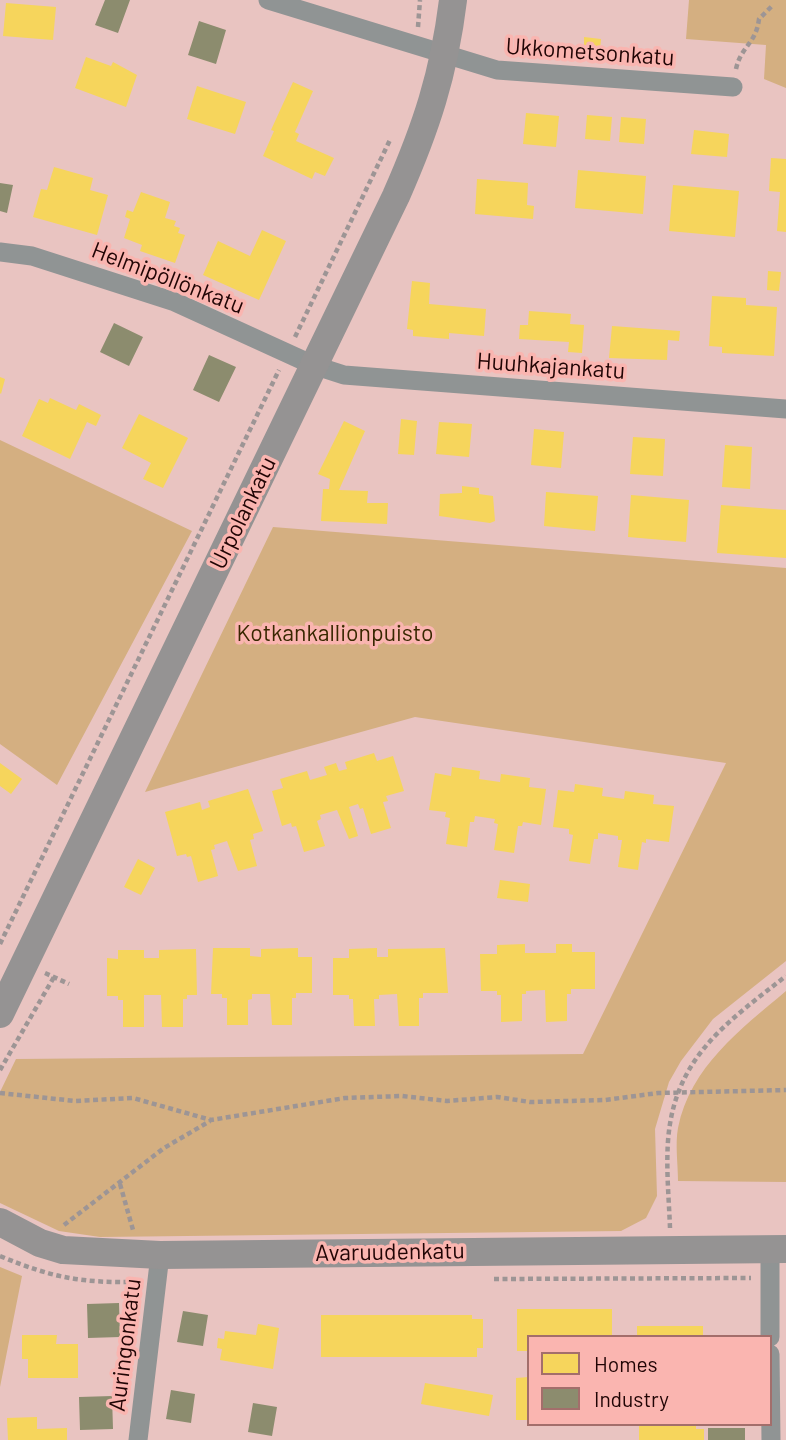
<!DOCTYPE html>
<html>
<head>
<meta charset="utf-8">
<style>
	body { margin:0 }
	#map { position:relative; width:786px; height:1440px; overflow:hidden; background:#e9c4c1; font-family:Barlow,sans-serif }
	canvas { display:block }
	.legend { position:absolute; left:527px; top:1335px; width:245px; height:91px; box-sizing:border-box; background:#fab5b0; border:2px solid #a36e6b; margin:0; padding:9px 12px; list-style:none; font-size:21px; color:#200404 }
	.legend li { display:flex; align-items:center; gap:14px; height:35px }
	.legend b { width:35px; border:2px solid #a36e6b }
</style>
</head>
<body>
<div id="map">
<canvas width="786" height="1440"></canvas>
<ul class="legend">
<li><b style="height:19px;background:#f6d55c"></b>Homes</li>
<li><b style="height:19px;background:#8c8c6e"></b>Industry</li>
</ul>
</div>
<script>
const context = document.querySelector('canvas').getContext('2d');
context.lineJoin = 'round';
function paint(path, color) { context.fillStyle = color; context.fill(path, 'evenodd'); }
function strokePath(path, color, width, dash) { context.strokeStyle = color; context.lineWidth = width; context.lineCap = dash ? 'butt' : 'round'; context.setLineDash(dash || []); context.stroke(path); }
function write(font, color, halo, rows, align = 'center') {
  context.font = font + ' Barlow,sans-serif'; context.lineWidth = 7; context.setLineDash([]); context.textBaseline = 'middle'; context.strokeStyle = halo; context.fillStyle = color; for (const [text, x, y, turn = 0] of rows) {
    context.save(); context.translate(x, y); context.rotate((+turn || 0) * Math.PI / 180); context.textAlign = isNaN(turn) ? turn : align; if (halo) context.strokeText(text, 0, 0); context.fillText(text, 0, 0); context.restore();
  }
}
const green = new Path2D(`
	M689,0H786V88L764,79L766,45L686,39Z
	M0,440L192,531L57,785L0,744Z
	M273,527L786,568V961L713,1019L681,1061L669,1082L655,1129L657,1196L646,1218L621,1231L100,1237L59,1231L0,1203V1092L16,1059L583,1054L726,763L415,717L145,792Z
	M786,991V1182L678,1181C678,1164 675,1144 678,1128C690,1067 741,1029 786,991Z
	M0,1267L22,1276L0,1387Z`);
const homes = new Path2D(`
	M6,3L56,7L53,40L3,36Z
	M584,37L601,39L600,49H584Z
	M86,57L111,66L113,62L137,75L126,107L75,88Z
	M293,82L313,91L295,132L299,134L296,141L334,158L325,176L315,172L312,179L263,156L274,131L271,130Z
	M197,86L246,102L235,134L187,119Z
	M526,113L559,116L556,147L523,144Z
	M587,115L612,117L610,141L585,139Z
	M621,117L646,119L644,144L619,142Z
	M694,130L729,134L727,157L691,154Z
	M771,158L786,159V232L777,231L780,192L769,191Z
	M54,167L93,178L90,190L108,195L97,235L33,217L41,189L47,190Z
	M578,170L646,176L643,214L575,208Z
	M477,179L528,183L527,205L534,206L533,219L475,214Z
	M673,185L739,191L735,237L669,231Z
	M141,192L170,202L165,218L176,221L174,226L180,228L178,233L185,235L175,263L140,251L142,245L124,238L130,219L125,217L127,210L133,212Z
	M262,230L286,241L259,300L203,275L218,241L250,256Z
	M768,271L781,272L779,291L767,290Z
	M412,281L430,283L429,304L486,309L484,336L449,333V339L413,336V330L407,329Z
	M712,296L746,298V305L777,307L774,356L722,353V347L709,346Z
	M529,311L571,314L570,324L584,325L582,353L568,352L569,342L519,339L520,325H528Z
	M612,326L680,331L679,341L668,340L667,360L609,358Z
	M0,377L5,379L1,394L0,393Z
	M50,398L76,410L79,404L101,415L96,426L87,422L70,459L22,436L39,399L48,403Z
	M139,414L188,438L163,488L143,479L151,463L122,448Z
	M401,419L417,421L414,455L398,454Z
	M344,421L365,431L339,490L368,491L367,503H388L387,524L321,521L323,489H329L330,479L318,474Z
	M439,422L472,424L469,457L436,454Z
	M534,429L564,432L561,468L531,465Z
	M633,437L665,439L663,476L630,474Z
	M725,445L752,447L750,489L722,487Z
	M462,486L479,488V494L493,496L495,521L490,523L439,516L440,494L462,493Z
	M546,492L598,496L595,531L544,526Z
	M631,495L689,500L686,542L628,537Z
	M721,505L786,510V558L717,553Z
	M374,753L377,761L393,756L404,791L386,796L388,801L383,802L391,828L371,834L363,808L360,809L358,804L349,807L358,836L349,839L337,810L320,815L321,819L317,821L325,846L304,852L296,826L292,827L291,823L282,826L272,791L283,788L280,779L307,771L310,780L327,775L324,767L336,763L339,771L347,769L345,762Z
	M0,763L22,779L11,794L0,786Z
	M452,767L480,771L479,779L500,782L501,774L530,778L529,787L546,789L541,825L523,822L522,826H518L514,853L494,850L498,824L494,823L495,819L475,816L474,822H470L467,847L446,844L450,818L445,817L446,812L429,810L435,773L451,776Z
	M575,784L603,788L602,796L624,799L625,791L654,795L653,804L674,806L669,842L646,839V843L642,842L638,870L618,867L622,840H618V836L598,833V839H594L590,864L569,861L573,835L569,834V829L553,827L558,790L574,792Z
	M248,789L263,831L253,834L254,839L250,840L257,866L238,871L227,841L214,845L215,849L211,850L218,876L198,882L191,856L187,857L186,854L177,856L165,812L200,802L202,810L210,807L208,801Z
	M138,859L155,868L141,895L124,887Z
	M500,880L530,884L528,902L497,898Z
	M525,944V953H556V944H572V952H595V989H571V994H567V1021L546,1022L545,990L526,991V994H522V1021L501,1022V995H497V991H481L480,954H497V945Z
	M213,948H250V956L261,957V949L298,948V957H312V993H296V998H292V1025H272L270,994H252V999L248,1000V1025H227V998H222V994H211Z
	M377,948V957H388V949L445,948L448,993H423V998H419V1026H399L397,994L379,995V999H374L375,1026H354L353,999H349V995H333V958H349V949Z
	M196,949L197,995H187V999H183V1027H162L161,995H144V1027H123V1000H118V996H107V958L118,959V950H144V958H159V950Z
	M517,1309H612V1337H529V1351H517Z
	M321,1315H472V1319H483V1348H477V1357H321Z
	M258,1324L279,1328L273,1369L220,1360L222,1349L217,1348L218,1338L224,1339L225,1331L256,1335Z
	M637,1326H703V1337H637Z
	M22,1335H57L56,1344H78V1378H28V1359H22Z
	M529,1377V1420H516V1378Z
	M425,1383L493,1395L489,1416L421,1404Z
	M37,1417V1429L67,1428V1440H8L7,1418Z
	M639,1424H696V1429H704V1440H639Z`);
const industry = new Path2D(`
	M105,0H130L118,33L95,25Z
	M199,21L226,30L216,64L188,55Z
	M0,183L13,185L7,213L0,211Z
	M114,323L143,337L129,366L100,352Z
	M209,355L236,367L219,402L193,390Z
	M119,1303L120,1337L88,1338L87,1304Z
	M183,1311L208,1315L203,1346L177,1342Z
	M171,1390L195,1394L191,1423L166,1419Z
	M112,1396L113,1429L80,1430L79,1397Z
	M253,1403L277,1407L272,1436L248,1432Z
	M708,1428H745V1440H708Z`);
const path = new Path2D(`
	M418,27L420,0
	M736,69C741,46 756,44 759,19L772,6
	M295,337L390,140
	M0,944L279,370
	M45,973L69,984
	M0,1070L54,977
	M0,1093L75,1101L133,1098L211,1120L345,1098L402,1096L447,1101L497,1097L530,1102L605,1100L658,1093L786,1090
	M120,1184L133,1230
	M64,1225L164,1148L210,1121
	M670,1228C669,1200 666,1170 668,1141C674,1058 726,1023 786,976
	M0,1256C53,1278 81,1283 138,1282
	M494,1279L751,1278`);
const street = new Path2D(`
	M268,0L497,70L733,87
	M0,252L32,256L175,302L313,365L344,375L786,409
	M770,1250V1337
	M770,1354L771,1440
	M138,1440L160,1255`);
const secondary = new Path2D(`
	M0,1014L396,196C426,128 444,74 453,0
	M0,1222L40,1243L63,1250L160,1255L786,1249`);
const streetNames = [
	["Ukkometsonkatu",590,52,4],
	["Helmipöllönkatu",168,278,21],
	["Huuhkajankatu",551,366,4],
	["Urpolankatu",243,513,-64],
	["Avaruudenkatu",390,1252,-1],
	["Auringonkatu",125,1345,-83]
];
const parkNames = [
	["Kotkankallionpuisto",335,633]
];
paint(green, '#d4af81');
paint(homes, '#f6d55c');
paint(industry, '#8c8c6e');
strokePath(path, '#9d9595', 4.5, [5, 3.5]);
strokePath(street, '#909494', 19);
strokePath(secondary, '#959393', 28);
write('23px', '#200404', '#fab5b0', streetNames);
write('23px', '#382700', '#fab5b0', parkNames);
</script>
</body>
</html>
